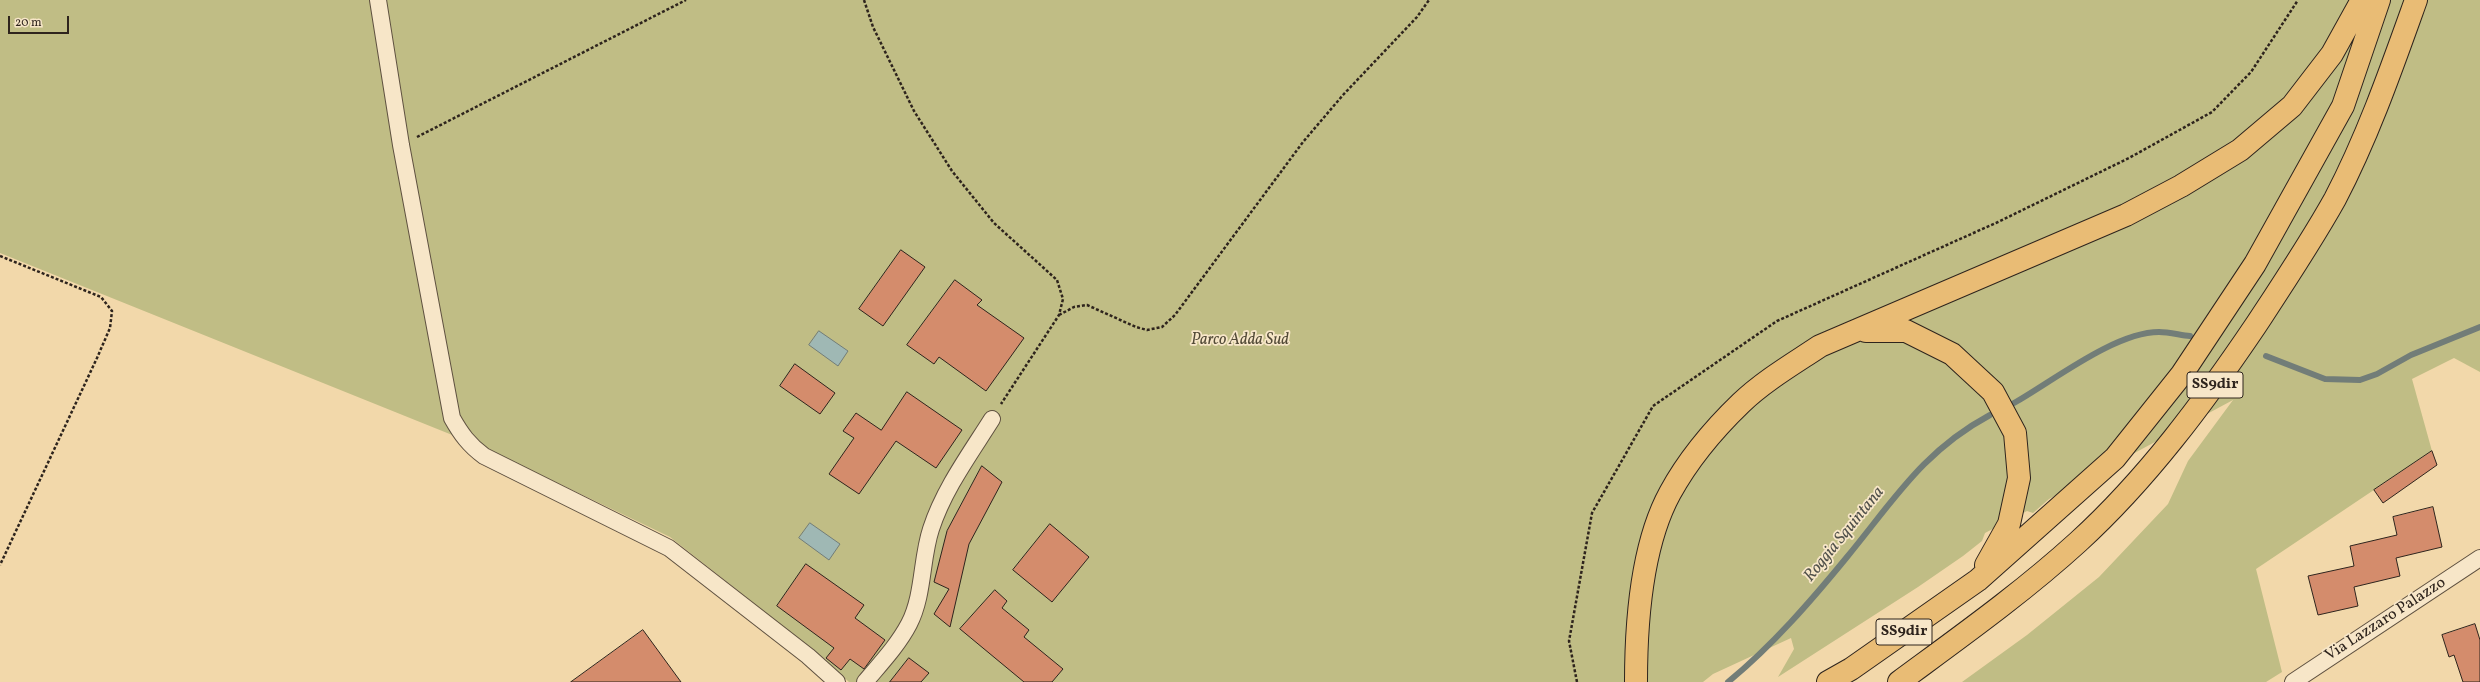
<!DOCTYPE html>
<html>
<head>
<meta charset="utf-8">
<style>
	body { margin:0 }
	#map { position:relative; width:2480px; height:682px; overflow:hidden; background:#f2d8aa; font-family:Vollkorn,serif }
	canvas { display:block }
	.scale { position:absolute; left:8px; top:16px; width:61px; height:18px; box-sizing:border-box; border:2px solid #2e241d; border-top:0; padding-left:5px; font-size:12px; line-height:14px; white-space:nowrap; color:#2e241d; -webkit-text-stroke:3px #f7e6c8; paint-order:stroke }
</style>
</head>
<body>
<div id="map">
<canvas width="2480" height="682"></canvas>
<div class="scale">20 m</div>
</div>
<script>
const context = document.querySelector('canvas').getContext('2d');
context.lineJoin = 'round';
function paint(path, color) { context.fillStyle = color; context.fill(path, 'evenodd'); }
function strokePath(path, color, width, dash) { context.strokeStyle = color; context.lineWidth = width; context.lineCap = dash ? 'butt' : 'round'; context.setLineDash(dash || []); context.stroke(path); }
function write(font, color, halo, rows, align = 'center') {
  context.font = font + ' Vollkorn,serif'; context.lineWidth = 3.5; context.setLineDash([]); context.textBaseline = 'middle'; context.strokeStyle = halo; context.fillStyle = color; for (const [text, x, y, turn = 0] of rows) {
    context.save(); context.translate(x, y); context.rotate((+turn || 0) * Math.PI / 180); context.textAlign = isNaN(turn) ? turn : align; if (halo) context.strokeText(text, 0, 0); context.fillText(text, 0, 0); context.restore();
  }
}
const green = new Path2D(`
	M0,0H2480V372L2454,358L2412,379L2432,451L2256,569L2282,672L2266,682H1962L2027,635L2099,577L2168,504L2188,461L2233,400L2049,499L2033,513L2027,511L1985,533L1982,541L1963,556L1918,587L1778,677L1794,649L1791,638L1713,674L1703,682H849L812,649L670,537L487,449L0,253Z`);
const water = new Path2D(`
	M819,331L848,351L838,366L809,345Z
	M810,523L840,544L829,560L799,538Z`);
const stream = new Path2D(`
	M2266,356L2325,379L2360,380L2377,374L2411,355L2480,327
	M2014,403C2053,381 2115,332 2159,332C2169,332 2180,335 2190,336
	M1728,682C1772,646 1811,601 1847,557C1894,500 1923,451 1990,415`);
const building = new Path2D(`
	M901,250L925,267L883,326L859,309Z
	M955,280L982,300L977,305L1024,338L986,391L939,357L934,364L907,345Z
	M795,364L835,393L820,414L780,386Z
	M907,392L962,430L936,468L896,441L859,494L829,474L854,438L843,431L856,413L881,430Z
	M2432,451L2437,465L2383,503L2374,490Z
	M982,466L1002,482L969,544L950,627L934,614L949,589L934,582L947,531Z
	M2433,507L2442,547L2396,558L2400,576L2354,587L2358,606L2318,615L2308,576L2354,566L2350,546L2397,535L2393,517Z
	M1050,524L1089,557L1052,602L1013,570Z
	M806,564L864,605L855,618L885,640L864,669L850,659L841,670L826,658L834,648L777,606Z
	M995,590L1007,601L1002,608L1029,630L1024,637L1063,669L1052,682H1024L960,629Z
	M2475,624L2480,640V682H2463L2454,655L2449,657L2442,635Z
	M643,630L681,682H571Z
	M909,658L929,673L921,682H890Z`);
const path = new Path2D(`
	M864,0L873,27L914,111L952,171L994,223L1057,280L1063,299L1059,315L1001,404
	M417,137L686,0
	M0,256L101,297L112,311L110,328L97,358L0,565
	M1059,315L1074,307L1087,305L1136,327L1147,330L1162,327L1175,315L1303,142L1343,95L1417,17L1429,0
	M1577,682L1569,641L1592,513L1653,406L1777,321L1998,222L2129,158L2212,112L2251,72L2298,0`);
const minor = new Path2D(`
	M378,0L401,145L452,418C461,434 469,445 484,456L669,548L808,656L837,682
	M865,682C881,663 898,645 909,624C924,595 921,559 931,529C944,489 970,454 992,419
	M2293,682L2480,558`);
const trunk = new Path2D(`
	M1866,331H1906L1952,354L1993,392L2015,433L2019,478L2009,524L1986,565
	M1636,682C1636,623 1641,546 1670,493C1688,460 1714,429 1741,403C1764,381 1793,364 1820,346L2126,215L2181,186L2240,150L2292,106L2332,54L2362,0
	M1828,682L1851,669L1978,580L2115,458L2182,374L2255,264L2343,106L2379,0
	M1899,682C1960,637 2022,593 2078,542C2147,479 2204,402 2256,325C2283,284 2311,242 2335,199C2368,136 2392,67 2416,0`);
const shields = [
	[2215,385,56],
	[1904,632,56]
];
const shieldNames = [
	["SS9dir",2215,385],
	["SS9dir",1904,632]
];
const parkNames = [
	["Parco Adda Sud",1240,341]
];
const streetNames = [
	["Via Lazzaro Palazzo",2386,620,-33]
];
const waterNames = [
	["Roggia Squintana",1845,535,-51]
];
paint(green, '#c0bd85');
paint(water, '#9fb8b4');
strokePath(water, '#727d78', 1);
strokePath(stream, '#727d78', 6);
paint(building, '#d48c6c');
strokePath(building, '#2e241d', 1);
strokePath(minor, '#5f5140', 18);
strokePath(trunk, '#2e241d', 24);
strokePath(path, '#2e241d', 2.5, [3, 2]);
strokePath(minor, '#f7e6c8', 16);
strokePath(trunk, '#e9bc75', 22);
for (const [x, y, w] of shields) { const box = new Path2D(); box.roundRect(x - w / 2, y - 13, w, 26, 3); context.fillStyle = '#f7e6c8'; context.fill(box); strokePath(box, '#2e241d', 1); }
write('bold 15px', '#2e241d', null, shieldNames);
write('italic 16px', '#524a37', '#f7e6c8', parkNames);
write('16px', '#2e241d', '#f7e6c8', streetNames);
write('italic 17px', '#50504a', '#f7e6c8', waterNames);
</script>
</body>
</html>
